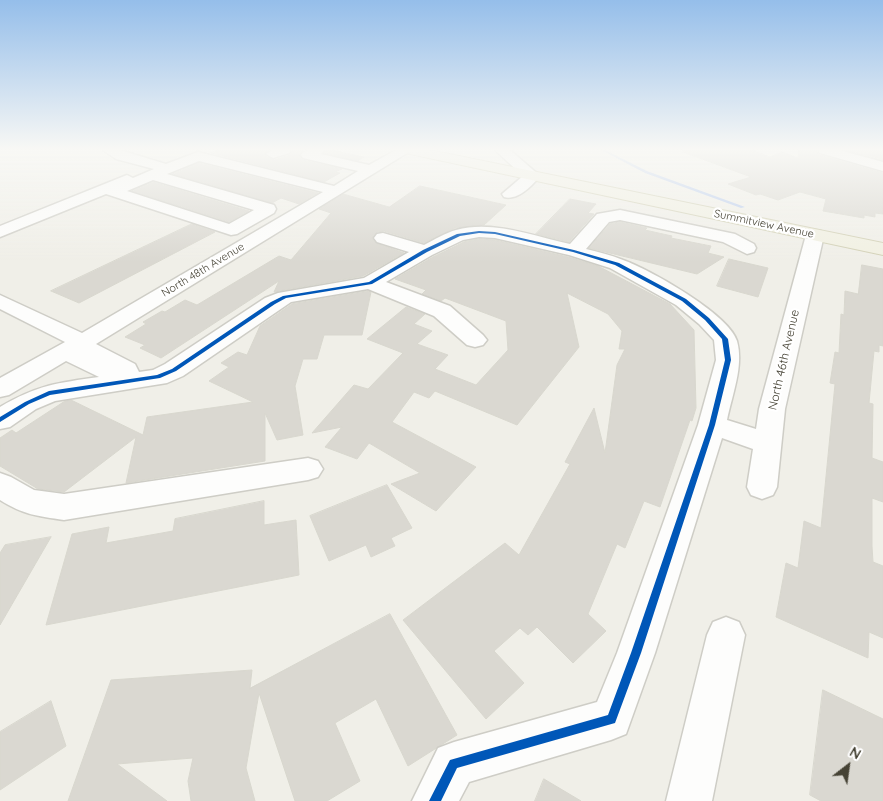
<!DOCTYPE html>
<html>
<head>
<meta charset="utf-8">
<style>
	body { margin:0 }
	#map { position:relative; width:883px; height:801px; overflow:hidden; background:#f0efe8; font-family:Quicksand,sans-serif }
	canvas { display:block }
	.north { position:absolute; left:823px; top:741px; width:50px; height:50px; -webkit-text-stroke:4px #fff; paint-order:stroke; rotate:30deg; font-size:14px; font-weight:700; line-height:20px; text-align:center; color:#464335 }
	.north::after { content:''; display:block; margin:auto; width:18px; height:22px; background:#464335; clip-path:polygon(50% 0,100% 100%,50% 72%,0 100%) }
</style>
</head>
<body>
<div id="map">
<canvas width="883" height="801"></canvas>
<div class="north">N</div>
</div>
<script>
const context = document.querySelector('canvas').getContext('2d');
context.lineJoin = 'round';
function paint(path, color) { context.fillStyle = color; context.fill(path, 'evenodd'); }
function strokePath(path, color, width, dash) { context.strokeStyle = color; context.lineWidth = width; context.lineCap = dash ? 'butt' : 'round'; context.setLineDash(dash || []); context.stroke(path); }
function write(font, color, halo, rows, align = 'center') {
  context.font = font + ' Quicksand,sans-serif'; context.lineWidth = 4.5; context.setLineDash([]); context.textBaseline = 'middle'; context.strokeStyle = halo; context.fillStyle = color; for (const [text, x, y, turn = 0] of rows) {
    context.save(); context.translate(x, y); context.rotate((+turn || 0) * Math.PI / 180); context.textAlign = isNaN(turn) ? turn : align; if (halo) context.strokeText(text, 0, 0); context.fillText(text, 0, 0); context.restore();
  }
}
const stream = new Path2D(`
	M601,150H605L647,171L745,207L741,208L645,173Z`);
const building = new Path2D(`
	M220,150H269L264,155L274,160L290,155L293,150H304L299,155L303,160L342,169L335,172L340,173L324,182L211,153Z
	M327,150H331L364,157L358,161L325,153Z
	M683,150H752L770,157L782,152L798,158L799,150H816L819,155L883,173V214L875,213V217L864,215V218L823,211L826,199L800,192L778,200L760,194L756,195L728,184L751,177L683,152Z
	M845,150H883V160Z
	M199,163L318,193L299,204L281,198L272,203L173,174Z
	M153,182L249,211L229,222L132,191Z
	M420,186L506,205L484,225L455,228L424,243L384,231L377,232L372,238L376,243L404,253L363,276L274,292L279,281L161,358L140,348L145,345L125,337L146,324L143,322L162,311L165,312L185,300L197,305L279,256L291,260L331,213L319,209L343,194L389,207Z
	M570,199L596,204L588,213L594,214L569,242L536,234Z
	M620,222L647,228L645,230L672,236L671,238L711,246L708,253L724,257L697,274L589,248L610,224Z
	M192,224L215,232L79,303L51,291Z
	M479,239L495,240L568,257L598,266L670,304L694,330L696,408L692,421L690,420L660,507L644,501L625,548L617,544L588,614L606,631L573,663L537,627L528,635L520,628L494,651L524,683L486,719L403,620L505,543L519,555L570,464L565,462L594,408L605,453L617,365L625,349H619L622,331L608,314L567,293L579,347L517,425L435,391L429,398L414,392L392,422L476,467L436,511L391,484L420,473L369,443L357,459L325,447L342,427L312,433L354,385L368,389L403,353L367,339L406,307L425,314L414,324L432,331L417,344L448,355L435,369L476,385L508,350L506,321L445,298L441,301L422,294L426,290L395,279L433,257L464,242Z
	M729,259L768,268L758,297L717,286Z
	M862,265L883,269V346L879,345V352L874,351L869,403L873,404L872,458L883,462V502L872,498V546L873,562L883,566V638L869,632L868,658L776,617L786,563L798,568L804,521L821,528L835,384L830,383L835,352L839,353L841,314L844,315L845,291L858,294Z
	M368,291L371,292L362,335H324L317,359H303L295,386L303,435L277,440L265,413V461L126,483L136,437L64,492L38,489L0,466V438L12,430L16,433L65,401L71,400L143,435L147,417L253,402L209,381L229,367L221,363L238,352L247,355L260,326L292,304Z
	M387,485L412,528L391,538L395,546L371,557L366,545L329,561L310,516Z
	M264,501V525L296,520L299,575L46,625L72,534L109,527L106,543L173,531L175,519Z
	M51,537L0,625V553L5,545Z
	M390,614L457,735L408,766L376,699L335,723L360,781L327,801H295L259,693L246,768L255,801H191L188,781L193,758L117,764L167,801H68L111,680L252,670L250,688Z
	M823,690L883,719V801H821L810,795Z
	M51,701L66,746L0,790V732Z
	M544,779L581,801H535Z`);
const minor = new Path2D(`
	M103,150H120L166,164L198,152L334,186L358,171L303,158L301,155C306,148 316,150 325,150L321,154L369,165L396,150H412L96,344L135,364L139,372L153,370L165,364L265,298L278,293L364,278L409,252L377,242L374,238L377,234L383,233L424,245C434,240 445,233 456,230C493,220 533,236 570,244L597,214L620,210L735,234L754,244L756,248L754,252L747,254L723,242L620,220L609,222L586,249C598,252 611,255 623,260C649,269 729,314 737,341C744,366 732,395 727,420L756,429L759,409L806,235L809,231L815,230L821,231L824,235L785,409L777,487L773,495L762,499L751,495L747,487L753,449L722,438L655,653L626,734L611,740L469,782L459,801H412L438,748L454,742L597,702L617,653L698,425L716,360L714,340L699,324L676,305L610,268L569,255L495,238L479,237L463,240L432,255L386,282L450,306L483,335L487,340L483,345L475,347L467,345L434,316L368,289L291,302L183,376L167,383L55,401L36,409L10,427L0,429V407C37,385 57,383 99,377L66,361L9,395L0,397V378L65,342L0,309V295L82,333L323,192L199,161L167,174L274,205L276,209L274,213L237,234L231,235L106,194L0,237V226L122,177L127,175L133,178L154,169L116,159ZM153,180L254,210L229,224L127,191Z
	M272,150H291L289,153L273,158L266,154Z
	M495,150H510L540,176C532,186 517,201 504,197L502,194L523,176Z
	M818,150H839L883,162V171L820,153Z
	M308,458L318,461L323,469L318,477L308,480L64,520C37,516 24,515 0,500V473L11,477L34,490L64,494Z
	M726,617L739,622L745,635L712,801H666L707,635L713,622Z`);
const major = new Path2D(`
	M403,150H430L883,243V255L410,154L405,153Z`);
const cycleway = new Path2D(`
	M479,231L495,232L574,250L619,263L686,299L709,318L728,339L731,360L715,425L641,653L615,723L457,768L441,801H429L450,760L608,715L631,653L709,425L725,360L722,339L705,320L682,301L615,265L573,252L495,234L479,233L460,236L427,252L372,284L286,298L275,304L176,371L160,378L50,395L29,404L0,422V417L25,402L49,391L157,375L172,369L271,302L283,296L369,282L423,250L457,234Z`);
const farStreetnames = [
	["Summitview Avenue",764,224,12],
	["North 48th Avenue",203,270,-31]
];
const streetNames = [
	["North 46th Avenue",784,360,-77]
];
paint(stream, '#b9ccee');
paint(building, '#dad8d1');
strokePath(building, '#d8d7ce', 1);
strokePath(minor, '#cecdc6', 3);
strokePath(major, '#d2d0b6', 2);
paint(minor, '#fdfdfc');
paint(major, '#f1f0e2');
paint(cycleway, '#0057b8');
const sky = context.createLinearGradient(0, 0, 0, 262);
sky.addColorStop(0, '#95beea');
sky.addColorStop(0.57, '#f8f8f5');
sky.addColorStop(1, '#f8f8f500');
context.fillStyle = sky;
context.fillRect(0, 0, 883, 262);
write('11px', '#464335', '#fff', farStreetnames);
write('12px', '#464335', '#fff', streetNames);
</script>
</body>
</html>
